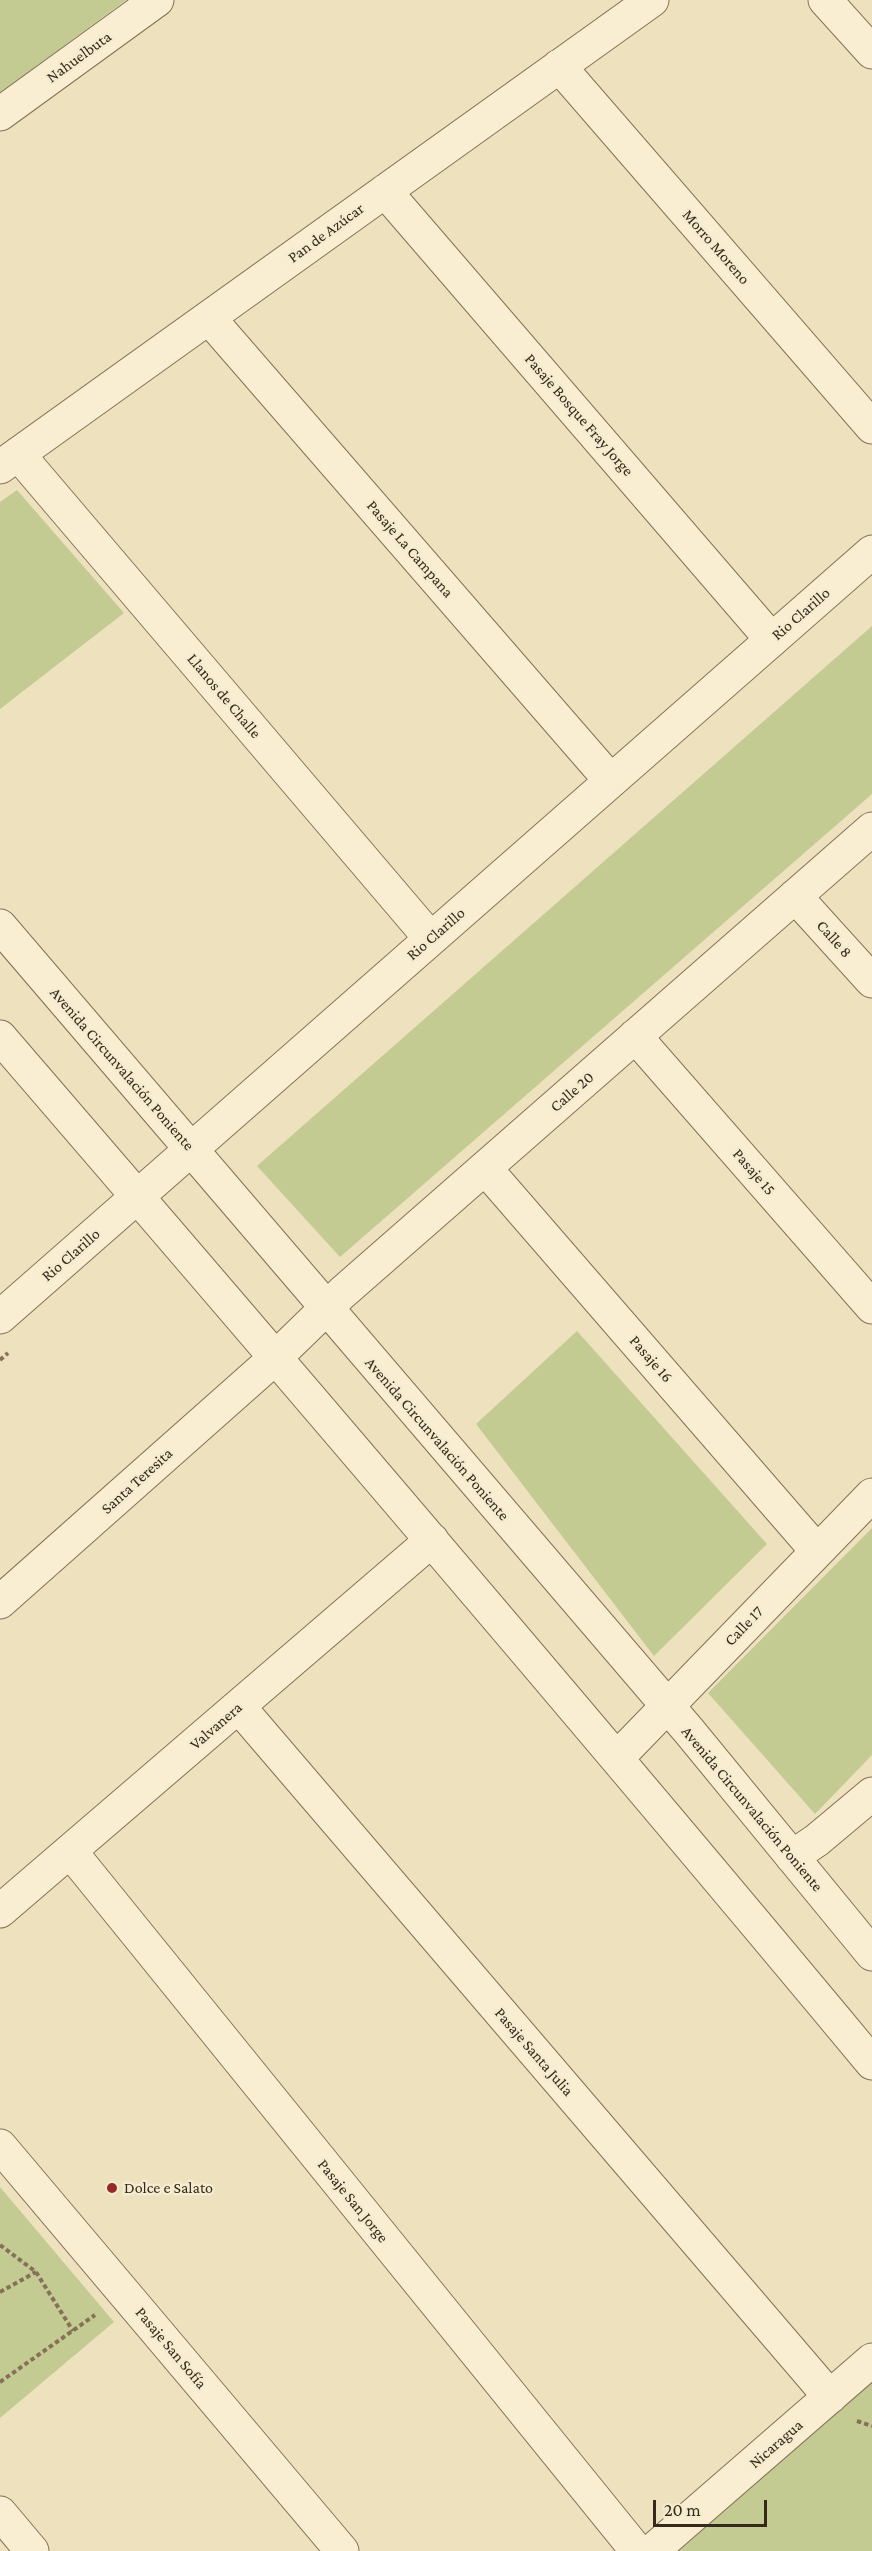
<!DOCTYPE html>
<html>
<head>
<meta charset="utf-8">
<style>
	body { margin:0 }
	#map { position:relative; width:872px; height:2551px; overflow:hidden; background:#eee1be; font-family:"Crimson Pro",serif }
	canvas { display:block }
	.scale { position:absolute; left:653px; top:2500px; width:114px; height:27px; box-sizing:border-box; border:3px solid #35291c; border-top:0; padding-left:8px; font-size:18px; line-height:21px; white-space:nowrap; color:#35291c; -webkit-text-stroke:4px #f5ebce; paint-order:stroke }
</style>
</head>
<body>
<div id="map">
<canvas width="872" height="2551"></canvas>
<div class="scale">20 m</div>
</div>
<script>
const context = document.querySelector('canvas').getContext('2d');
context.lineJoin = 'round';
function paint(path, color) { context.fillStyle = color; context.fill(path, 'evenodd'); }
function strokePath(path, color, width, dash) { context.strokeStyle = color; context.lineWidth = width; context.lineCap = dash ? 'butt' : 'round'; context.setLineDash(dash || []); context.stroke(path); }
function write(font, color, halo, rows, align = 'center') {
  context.font = font + ' "Crimson Pro",serif'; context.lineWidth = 5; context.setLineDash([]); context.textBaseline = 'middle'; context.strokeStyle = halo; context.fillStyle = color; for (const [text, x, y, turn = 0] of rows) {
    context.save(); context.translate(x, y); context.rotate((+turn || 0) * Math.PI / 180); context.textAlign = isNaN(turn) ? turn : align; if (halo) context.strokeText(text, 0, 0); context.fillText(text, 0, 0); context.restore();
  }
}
const green = new Path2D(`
	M0,0H126L0,93Z
	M17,490L124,613L0,709V502Z
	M872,626V794L340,1257L257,1166Z
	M577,1331L767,1544L654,1656L476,1424Z
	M872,1528V1755L815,1814L708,1693Z
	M0,2187L114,2322L0,2418Z
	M872,2378V2551H670Z`);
const path = new Path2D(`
	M0,1360L8,1353
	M0,2245L36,2272L73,2331
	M0,2292L36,2272
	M0,2382L95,2315
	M857,2421L872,2426`);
const minor = new Path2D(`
	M825,0L872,52
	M559,66L872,427
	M0,114L157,0
	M385,191L772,640
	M209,318L611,781
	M18,454L431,939
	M0,467L652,0
	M795,896L872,981
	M0,926L689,1731L872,1954
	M635,1036L872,1307
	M0,1037C293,1377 585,1718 872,2063
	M485,1168L817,1551
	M0,1317L872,552
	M0,1602L274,1359L342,1293L872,829
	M239,1707L830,2397
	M617,1758L872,1495
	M70,1851L637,2551
	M792,1857L817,1840L872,1794
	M0,1911L432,1540
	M0,2146L342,2551
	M0,2513L32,2551
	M652,2551L872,2360`);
const markers = [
	[112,2188,6,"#952927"]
];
const streetNames = [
	["Nahuelbuta",79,57,-36],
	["Pan de Azúcar",326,233,-36],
	["Morro Moreno",716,247,49],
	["Pasaje Bosque Fray Jorge",579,415,49],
	["Pasaje La Campana",410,549,49],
	["Rio Clarillo",801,614,-41],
	["Llanos de Challe",224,696,50],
	["Rio Clarillo",436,934,-41],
	["Calle 8",834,939,48],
	["Avenida Circunvalación Poniente",122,1069,49],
	["Calle 20",572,1092,-41],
	["Pasaje 15",754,1172,49],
	["Rio Clarillo",71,1255,-41],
	["Pasaje 16",651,1359,49],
	["Avenida Circunvalación Poniente",437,1439,49],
	["Santa Teresita",137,1481,-42],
	["Calle 17",744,1626,-46],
	["Valvanera",216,1726,-41],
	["Avenida Circunvalación Poniente",752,1809,50],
	["Pasaje Santa Julia",534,2052,49],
	["Pasaje San Jorge",353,2201,51],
	["Pasaje San Sofía",171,2348,50],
	["Nicaragua",776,2444,-41]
];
const poiNames = [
	["Dolce e Salato",124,2188]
];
paint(green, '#c3cb93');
strokePath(minor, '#867157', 35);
strokePath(path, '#867157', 4, [4.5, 3]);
strokePath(minor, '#f9eed1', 33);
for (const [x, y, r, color] of markers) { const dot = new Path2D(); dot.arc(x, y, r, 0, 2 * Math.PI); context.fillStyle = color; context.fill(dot); strokePath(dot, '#f5ebce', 2); }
write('16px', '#35291c', '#f5ebce', streetNames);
write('16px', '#35291c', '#f5ebce', poiNames, 'left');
</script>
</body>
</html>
